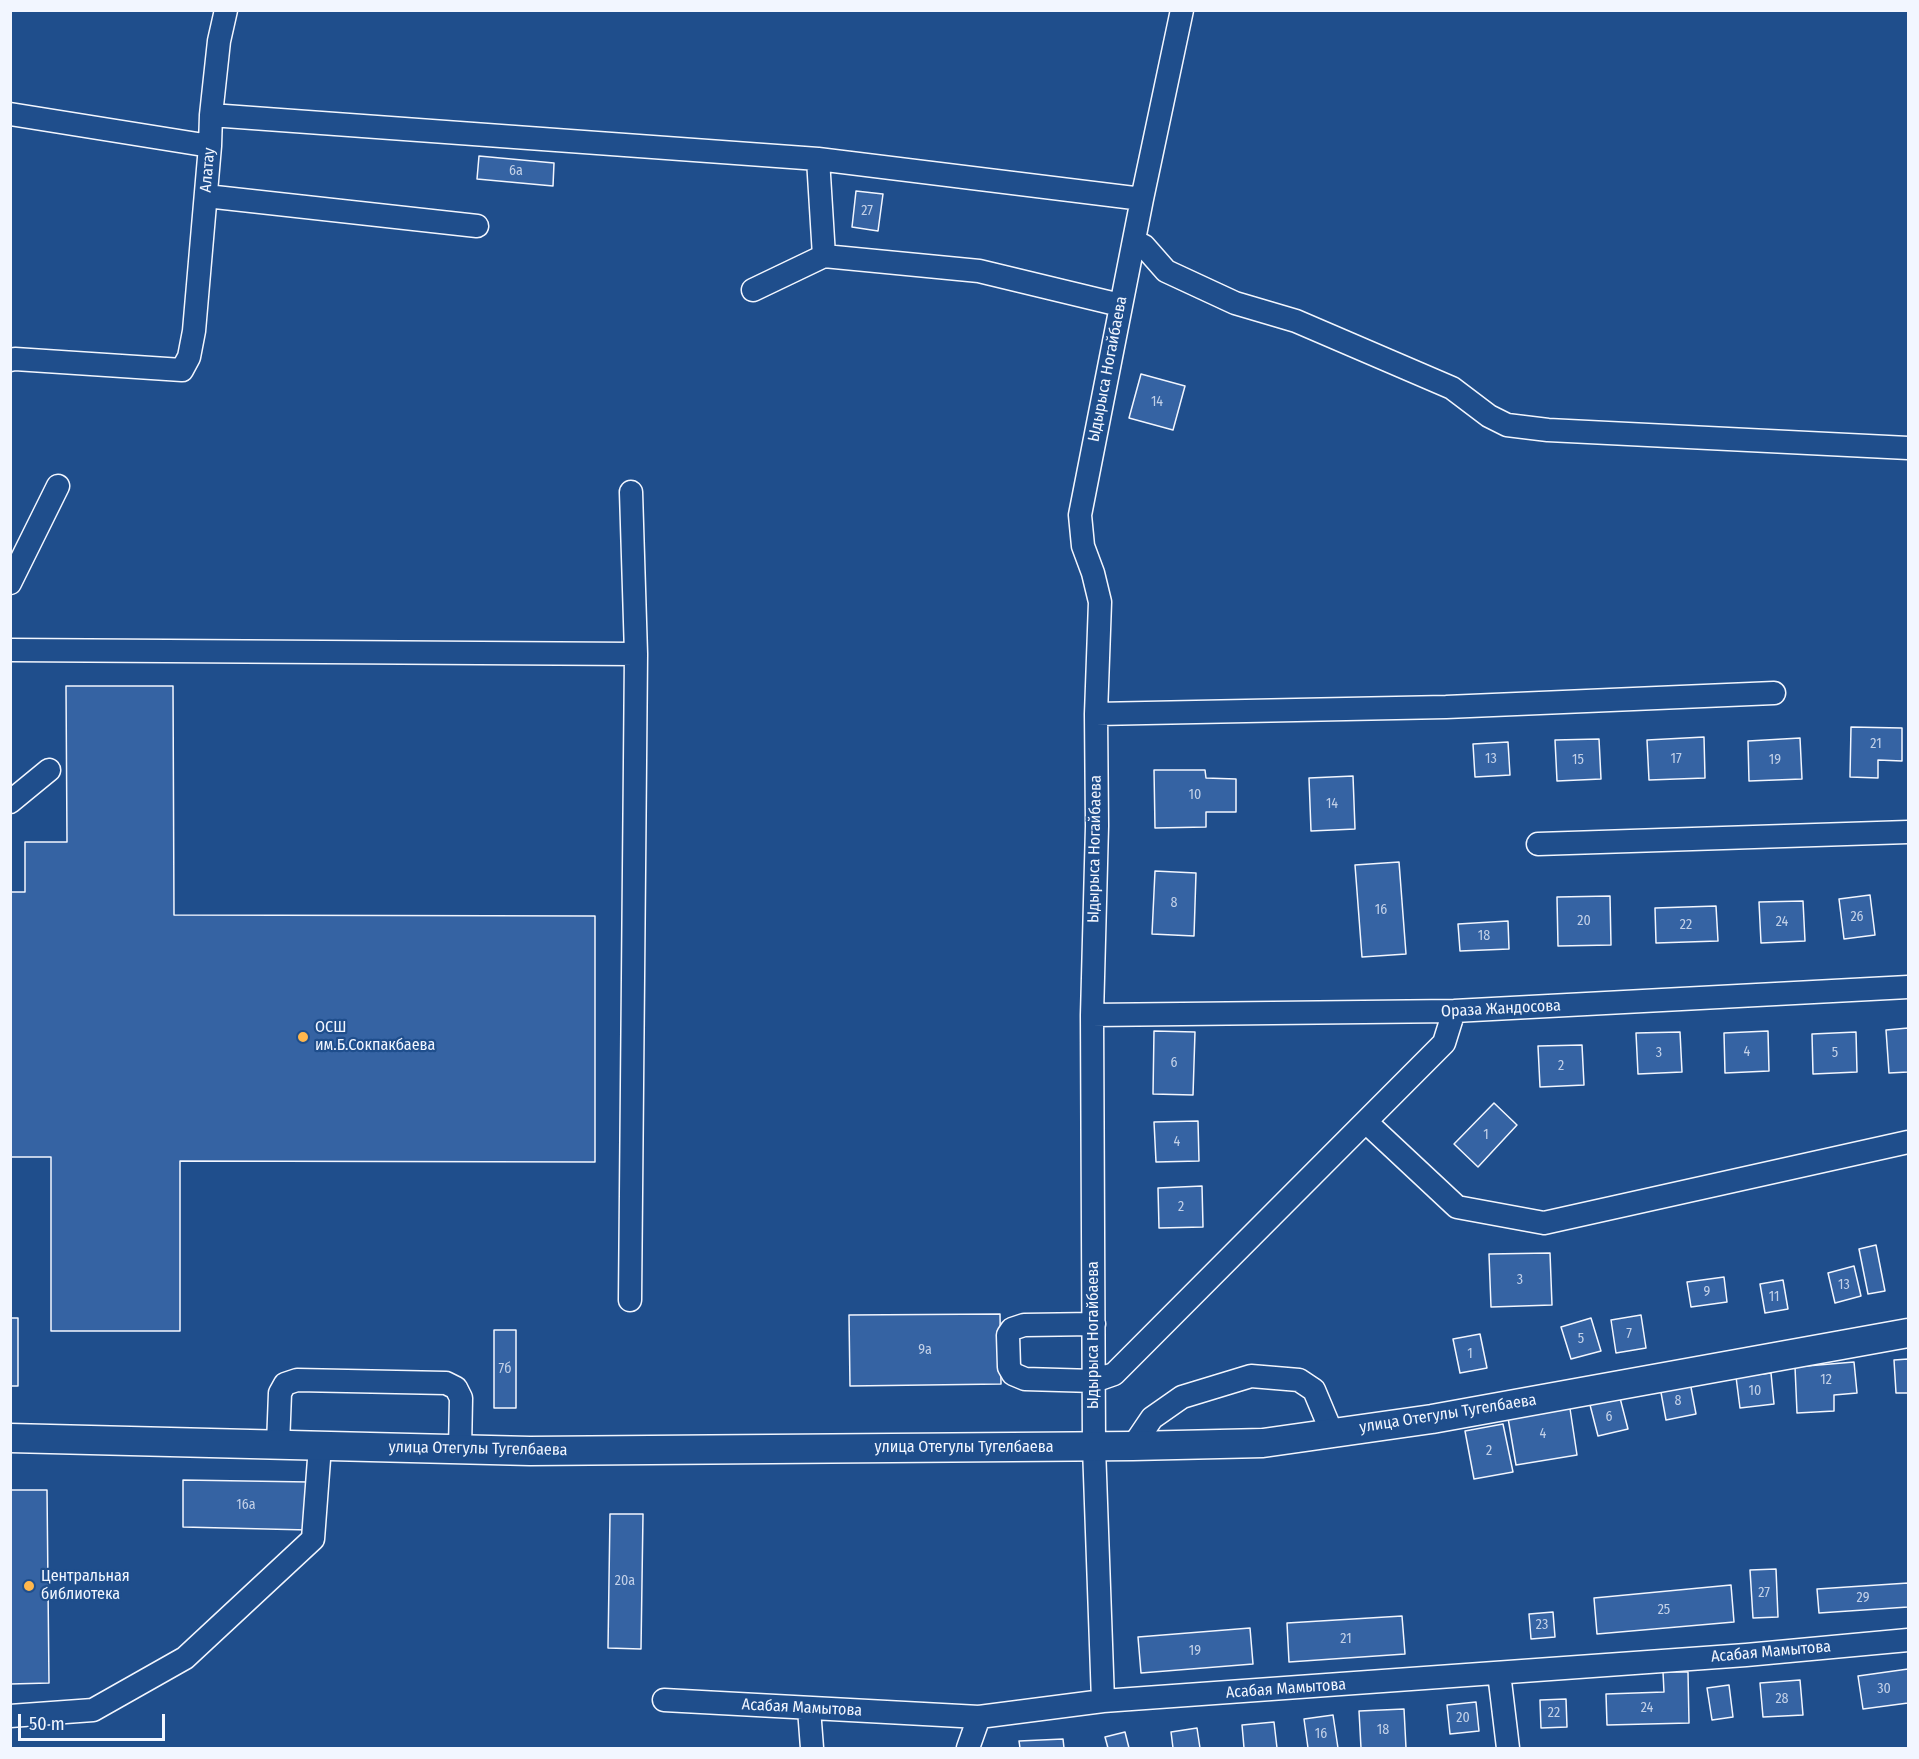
<!DOCTYPE html>
<html>
<head>
<meta charset="utf-8">
<style>
	body { margin:0 }
	#map { position:relative; width:1919px; height:1759px; overflow:hidden; background:#1f4e8c; font-family:"Fira Sans Condensed",sans-serif }
	canvas { display:block }
	.frame { position:absolute; inset:0; border:12px solid #f2f6ff; pointer-events:none }
	.scale { position:absolute; left:18px; top:1714px; width:147px; height:27px; box-sizing:border-box; border:3px solid #f2f6ff; border-top:0; padding-left:8px; font-size:18px; line-height:21px; white-space:nowrap; color:#f2f6ff; -webkit-text-stroke:4px #1f4e8c; paint-order:stroke }
</style>
</head>
<body>
<div id="map">
<canvas width="1919" height="1759"></canvas>
<div class="frame"></div>
<div class="scale">50 m</div>
</div>
<script>
const context = document.querySelector('canvas').getContext('2d');
context.lineJoin = 'round';
function paint(path, color) { context.fillStyle = color; context.fill(path, 'evenodd'); }
function strokePath(path, color, width, dash) { context.strokeStyle = color; context.lineWidth = width; context.lineCap = dash ? 'butt' : 'round'; context.setLineDash(dash || []); context.stroke(path); }
function write(font, color, halo, rows, align = 'center') {
  context.font = font + ' "Fira Sans Condensed",sans-serif'; context.lineWidth = 4.5; context.setLineDash([]); context.textBaseline = 'middle'; context.strokeStyle = halo; context.fillStyle = color; for (const [text, x, y, turn = 0] of rows) {
    context.save(); context.translate(x, y); context.rotate((+turn || 0) * Math.PI / 180); context.textAlign = isNaN(turn) ? turn : align; if (halo) context.strokeText(text, 0, 0); context.fillText(text, 0, 0); context.restore();
  }
}
const building = new Path2D(`
	M479,156L554,163L553,186L477,179Z
	M856,191L883,194L878,231L852,227Z
	M1141,374L1185,386L1173,430L1129,418Z
	M66,686H173L174,915L595,916V1162L180,1161V1331H51V1157H10V892H25V842H67Z
	M1851,727L1902,728V761L1878,760V778L1850,777Z
	M1704,737L1705,778L1649,780L1647,740Z
	M1800,738L1802,779L1749,781L1748,741Z
	M1599,739L1601,779L1557,781L1555,740Z
	M1508,742L1510,775L1475,777L1473,744Z
	M1154,770H1205L1206,778L1236,779V812H1206V827L1155,828Z
	M1353,776L1355,829L1311,831L1309,778Z
	M1399,862L1406,954L1362,957L1355,865Z
	M1155,871L1196,873L1194,936L1152,934Z
	M1870,895L1875,935L1844,939L1839,899Z
	M1610,896L1611,945L1558,946L1557,897Z
	M1803,901L1805,941L1761,943L1759,902Z
	M1716,906L1718,941L1656,943L1655,908Z
	M1508,921L1509,949L1460,951L1458,924Z
	M1908,1028V1072L1889,1073L1886,1030Z
	M1154,1031L1195,1032L1193,1095L1153,1094Z
	M1768,1031L1769,1071L1725,1073L1724,1033Z
	M1680,1032L1682,1072L1638,1074L1636,1033Z
	M1856,1032L1857,1072L1813,1074L1812,1034Z
	M1582,1045L1584,1085L1540,1087L1538,1046Z
	M1494,1103L1517,1125L1478,1167L1454,1144Z
	M1198,1121L1199,1161L1156,1162L1154,1122Z
	M1202,1186L1203,1227L1159,1228L1158,1188Z
	M1876,1245L1885,1291L1868,1294L1859,1249Z
	M1550,1253L1552,1305L1491,1307L1489,1254Z
	M1854,1266L1861,1296L1835,1303L1828,1273Z
	M1724,1277L1727,1302L1691,1307L1687,1282Z
	M1783,1280L1788,1309L1765,1313L1760,1284Z
	M1000,1314L1001,1384L850,1386L849,1315Z
	M1641,1315L1646,1348L1616,1353L1611,1320Z
	M10,1318H18V1386H10Z
	M1591,1318L1601,1351L1571,1359L1561,1327Z
	M494,1330H516V1408H494Z
	M1480,1334L1487,1368L1460,1373L1453,1339Z
	M1908,1359V1393H1896L1894,1360Z
	M1854,1362L1857,1393L1834,1395V1411L1797,1413L1795,1367Z
	M1771,1373L1774,1404L1740,1408L1736,1377Z
	M1690,1382L1696,1414L1666,1420L1660,1387Z
	M1620,1398L1628,1429L1598,1436L1590,1405Z
	M1569,1402L1577,1455L1516,1465L1507,1412Z
	M1503,1424L1513,1472L1474,1479L1465,1431Z
	M183,1480L309,1482L308,1530L183,1527Z
	M10,1490H47L49,1683L10,1684Z
	M610,1514H643L641,1649L608,1648Z
	M1776,1569L1778,1617L1753,1618L1750,1570Z
	M1908,1583V1607L1819,1613L1817,1589Z
	M1731,1585L1734,1622L1597,1634L1594,1598Z
	M1553,1612L1555,1637L1531,1639L1529,1614Z
	M1402,1616L1405,1654L1289,1662L1287,1623Z
	M1250,1628L1253,1664L1141,1673L1138,1637Z
	M1908,1669V1703L1863,1709L1858,1676Z
	M1663,1672H1688L1689,1723L1607,1725L1606,1694L1664,1692Z
	M1800,1680L1803,1715L1763,1717L1760,1683Z
	M1729,1685L1733,1717L1712,1720L1707,1688Z
	M1566,1699L1567,1727L1541,1728L1540,1700Z
	M1476,1702L1479,1731L1450,1734L1447,1705Z
	M1404,1709L1406,1748H1361L1359,1711Z
	M1333,1715L1338,1748H1308L1304,1719Z
	M1274,1722L1277,1748H1244L1242,1725Z
	M1197,1728L1200,1748H1173L1171,1732Z
	M1125,1732L1129,1748H1108L1105,1737Z
	M1063,1739L1064,1748H1020L1019,1741Z`);
const minor = new Path2D(`
	M10,114L210,146
	M211,115L818,159L1142,199
	M818,159L824,256
	M206,196L477,226
	M1134,241L1144,246L1166,271L1235,303L1296,321L1452,388L1489,416L1507,425L1548,430L1908,448
	M753,290L824,256L979,271L1120,305
	M10,360L15,359L182,370L189,357L194,331L210,146L211,115L219,41L226,10
	M10,583L58,486
	M10,650L636,654
	M1096,714L1446,707L1774,693
	M10,802L49,770
	M1538,844L1908,832
	M1092,1015L1454,1011L1908,987
	M1366,1122L1457,1207L1544,1223L1908,1142
	M630,1300L636,654L631,492
	M1094,1324L1024,1325L1012,1329L1008,1335L1009,1367L1013,1374L1025,1379L1094,1381L1114,1374L1444,1043L1454,1011
	M278,1445L280,1393L285,1384L297,1380L446,1383L456,1388L461,1398L460,1450
	M1133,1446L1152,1418L1182,1397L1251,1376L1299,1380L1314,1390L1332,1433
	M1499,1673L1508,1748
	M664,1700L979,1717L1103,1701L1746,1655L1908,1640
	M1103,1701L1094,1447L1092,1015L1097,826L1096,714L1100,602L1093,573L1083,546L1080,515L1142,199L1182,10
	M809,1709L812,1748
	M10,1716L93,1710L185,1658L313,1539L320,1446
	M968,1748L979,1717`);
const major = new Path2D(`
	M10,1438L530,1451L1133,1446L1263,1443L1432,1419L1908,1333`);
const markers = [
	[303,1037,6,"#ffb74d"],
	[29,1586,6,"#ffb74d"]
];
const numberNames = [
	["6а",516,171],
	["27",867,211],
	["14",1157,402],
	["21",1876,744],
	["13",1491,759],
	["17",1676,759],
	["15",1578,760],
	["19",1775,760],
	["10",1195,795],
	["14",1332,804],
	["8",1174,903],
	["16",1381,910],
	["26",1857,917],
	["20",1584,921],
	["24",1782,922],
	["22",1686,925],
	["18",1484,936],
	["4",1747,1052],
	["3",1659,1053],
	["5",1835,1053],
	["6",1174,1063],
	["2",1561,1066],
	["1",1486,1135],
	["4",1177,1142],
	["2",1181,1207],
	["3",1520,1280],
	["13",1844,1285],
	["9",1707,1292],
	["11",1774,1297],
	["7",1629,1334],
	["5",1581,1339],
	["9а",925,1350],
	["1",1470,1354],
	["7б",505,1369],
	["12",1826,1380],
	["10",1755,1391],
	["8",1678,1401],
	["6",1609,1417],
	["4",1543,1434],
	["2",1489,1451],
	["16а",246,1505],
	["20а",625,1581],
	["27",1764,1593],
	["29",1863,1598],
	["25",1664,1610],
	["23",1542,1625],
	["21",1346,1639],
	["19",1195,1651],
	["30",1884,1689],
	["28",1782,1699],
	["24",1647,1708],
	["22",1554,1713],
	["20",1463,1718],
	["18",1383,1730],
	["16",1321,1734]
];
const streetNames = [
	["Алатау",208,170,-85],
	["Ыдырыса Ногайбаева",1108,369,-79],
	["Ыдырыса Ногайбаева",1095,849,-89],
	["Ораза Жандосова",1501,1009,-3],
	["Ыдырыса Ногайбаева",1094,1335,-90],
	["улица Отегулы Тугелбаева",1448,1414,-9],
	["улица Отегулы Тугелбаева",964,1448],
	["улица Отегулы Тугелбаева",478,1449,1],
	["Асабая Мамытова",1771,1652,-5],
	["Асабая Мамытова",1286,1689,-4],
	["Асабая Мамытова",802,1708,3]
];
const poiNames = [
	["ОСШ",315,1028],
	["им.Б.Сокпакбаева",315,1046],
	["Центральная",41,1577],
	["библиотека",41,1595]
];
paint(building, '#3563a3');
strokePath(building, '#f2f6ff', 1.5);
strokePath(minor, '#f2f6ff', 25);
strokePath(major, '#f2f6ff', 31);
strokePath(minor, '#1f4e8c', 22);
strokePath(major, '#1f4e8c', 28);
for (const [x, y, r, color] of markers) { const dot = new Path2D(); dot.arc(x, y, r, 0, 2 * Math.PI); context.fillStyle = color; context.fill(dot); strokePath(dot, '#1f4e8c', 2); }
write('14px', '#c3d1e8', null, numberNames);
write('16px', '#f2f6ff', '#1f4e8c', streetNames);
write('16px', '#f2f6ff', '#1f4e8c', poiNames, 'left');
</script>
</body>
</html>
